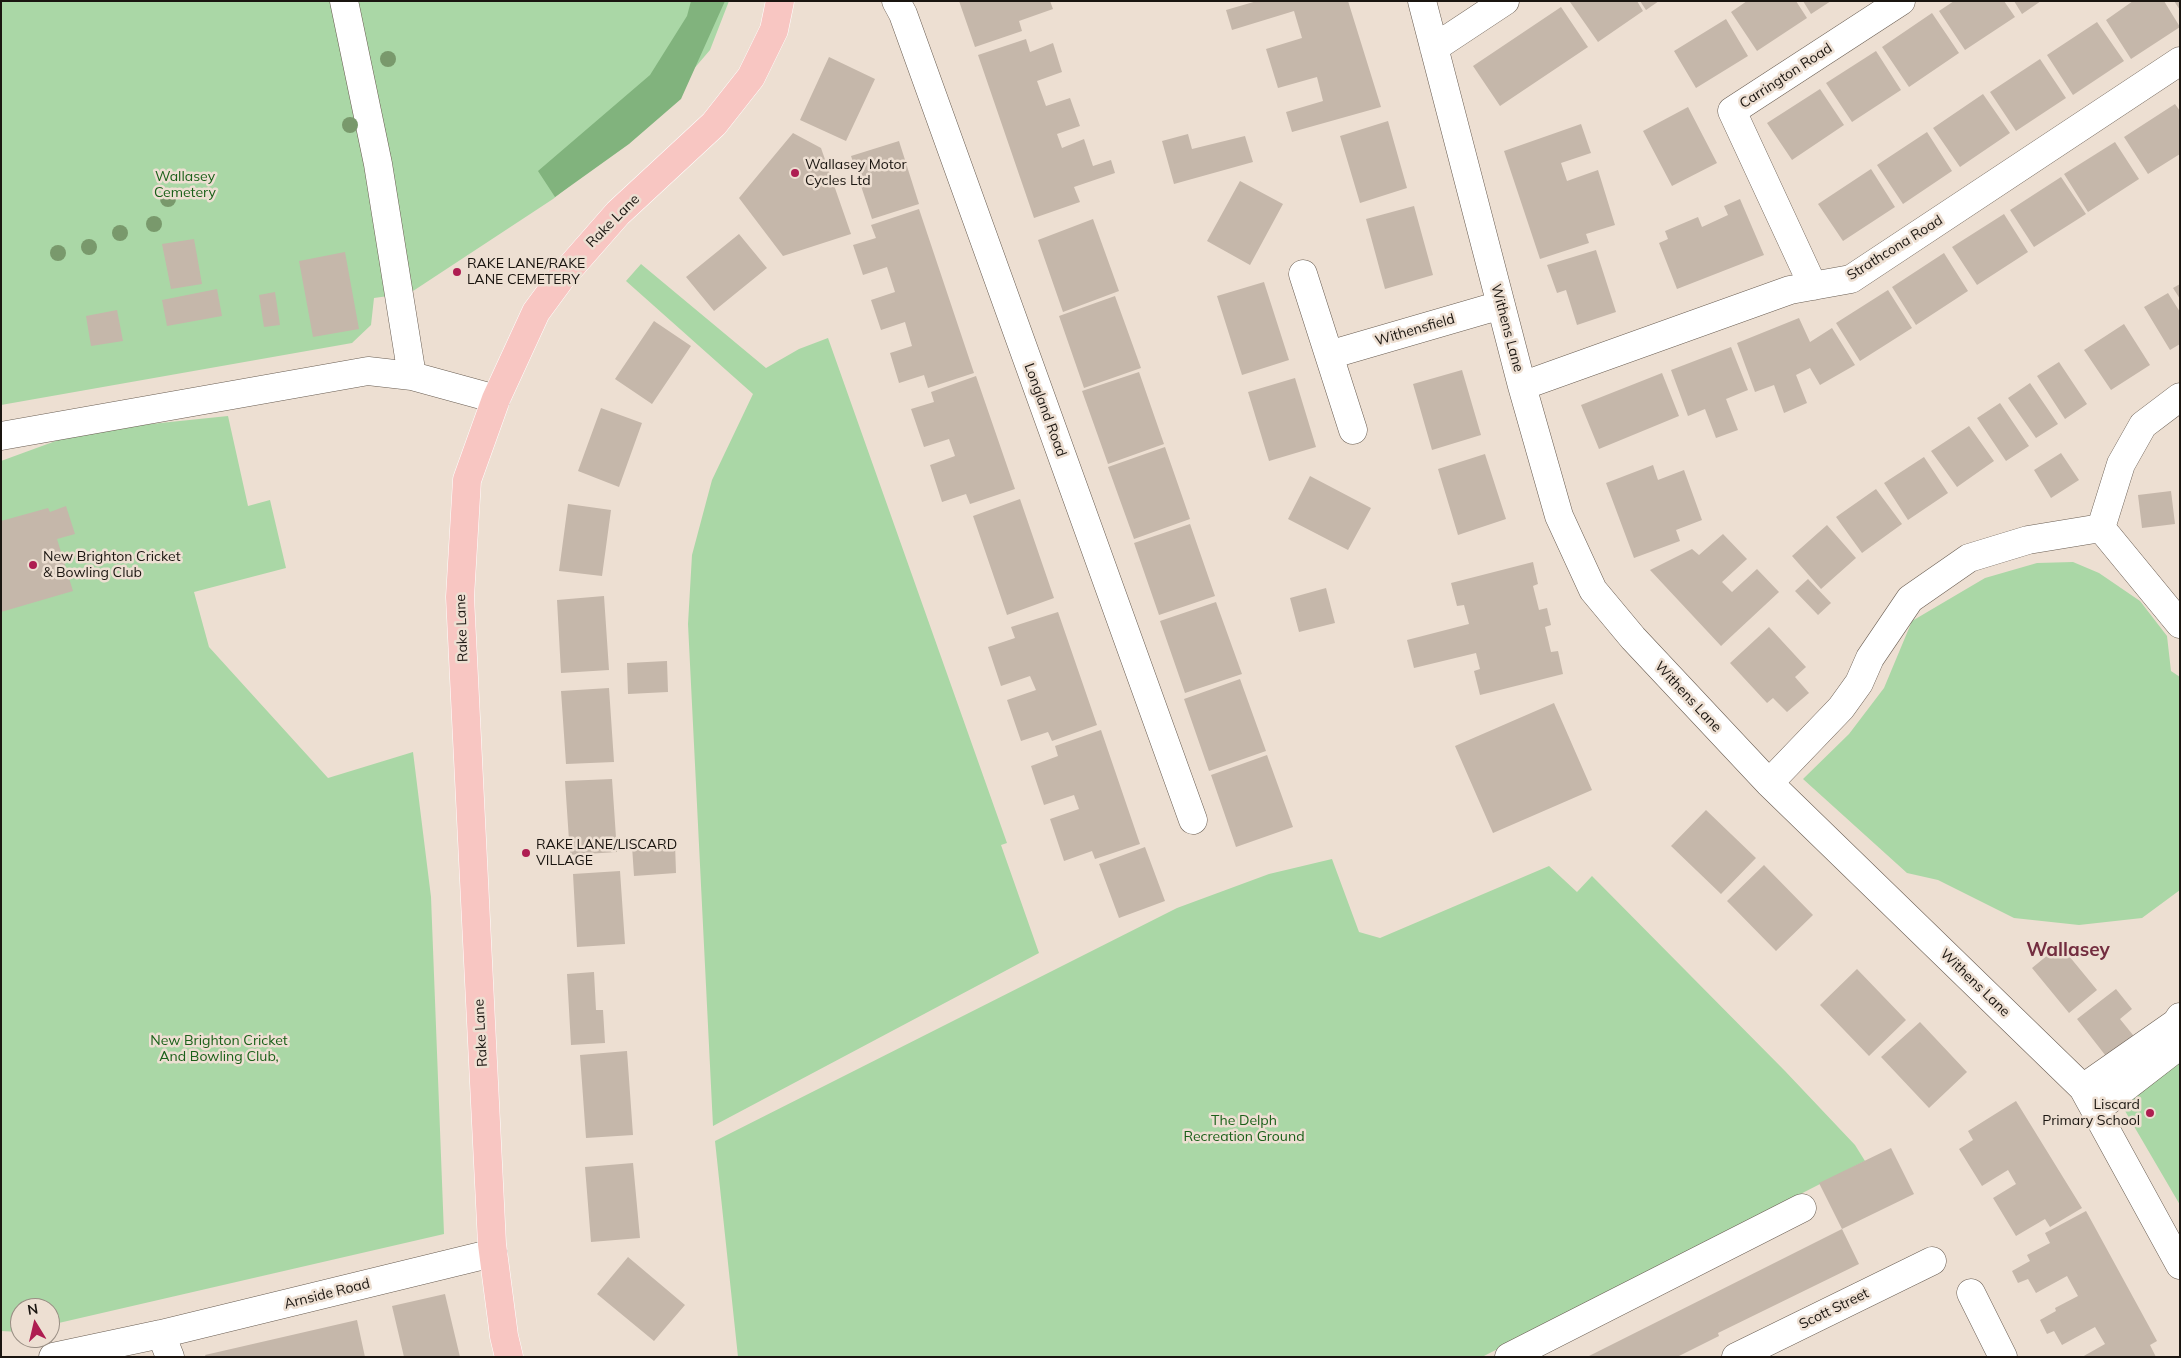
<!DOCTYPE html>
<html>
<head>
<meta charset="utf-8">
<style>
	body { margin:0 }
	#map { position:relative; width:2181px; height:1358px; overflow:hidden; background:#eddfd2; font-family:Mulish,sans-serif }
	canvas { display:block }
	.frame { position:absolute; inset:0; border:2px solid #1a1510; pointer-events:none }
	.north { position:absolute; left:10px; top:1298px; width:50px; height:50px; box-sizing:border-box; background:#eddfd2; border:1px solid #998e84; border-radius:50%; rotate:351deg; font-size:14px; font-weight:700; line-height:20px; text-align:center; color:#1a1510 }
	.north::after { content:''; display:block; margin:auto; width:18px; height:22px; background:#ae1d51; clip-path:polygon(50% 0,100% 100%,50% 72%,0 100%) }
</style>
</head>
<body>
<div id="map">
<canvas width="2181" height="1358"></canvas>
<div class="frame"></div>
<div class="north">N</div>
</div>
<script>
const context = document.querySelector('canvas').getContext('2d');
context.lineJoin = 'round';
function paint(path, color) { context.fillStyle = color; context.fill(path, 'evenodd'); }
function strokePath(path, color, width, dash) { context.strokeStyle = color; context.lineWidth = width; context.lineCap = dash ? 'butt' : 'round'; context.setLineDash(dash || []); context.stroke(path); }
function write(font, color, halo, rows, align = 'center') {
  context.font = font + ' Mulish,sans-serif'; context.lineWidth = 5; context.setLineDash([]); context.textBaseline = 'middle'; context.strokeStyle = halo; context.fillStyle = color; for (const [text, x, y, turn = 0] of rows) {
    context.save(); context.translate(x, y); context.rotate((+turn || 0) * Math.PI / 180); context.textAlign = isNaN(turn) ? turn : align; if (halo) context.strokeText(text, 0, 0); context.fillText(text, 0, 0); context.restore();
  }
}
const green = new Path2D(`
	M1,1H729L710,50L645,126L553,199L410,293L374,298L371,325L352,343L1,405Z
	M641,264L766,368L799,349L828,338L1007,843L1001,845L1039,953L713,1126L688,624L692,555L712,480L753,394L626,281Z
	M228,416L248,506L270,500L286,568L194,592L209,647L328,778L413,752L431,897L444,1234L50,1325V1308H20V1332L1,1331V461L83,431Z
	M2073,562L2099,573L2140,601L2167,636L2171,671L2180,677V890L2142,918L2079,925L2014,918L1938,880L1907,873L1803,779L1849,734L1884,688L1912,621L1985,578L2037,563Z
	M1332,859L1359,932L1380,938L1549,866L1577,892L1592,876L1785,1071L1855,1145L1865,1161L1482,1357H738L715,1141L1177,908L1269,874Z
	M2180,1054V1205L2121,1104Z`);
const forest = new Path2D(`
	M691,1H725L681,99L629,144L555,197L538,171L650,75L687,16Z`);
const building = new Path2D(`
	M959,1H1050L1053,9L1019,21L1022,31L975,47Z
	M1257,1H1348L1381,107L1292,132L1286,112L1323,101L1317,77L1278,88L1266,49L1302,38L1294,11L1232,30L1226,10Z
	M1637,1L1643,11L1598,42L1570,2Z
	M1640,1H1659L1646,10Z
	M1747,1H1796L1807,18L1757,51L1731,12Z
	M1803,1H1831L1811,14Z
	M1954,1H2004L2015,17L1965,50L1939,11Z
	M2014,1H2041L2022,14Z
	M2133,1H2164L2180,27L2131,59L2106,20Z
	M2174,1H2180V10Z
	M1561,7L1588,47L1500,106L1473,66Z
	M1932,13L1959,53L1909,87L1882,47Z
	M1726,19L1748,56L1696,88L1674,51Z
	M2097,22L2124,61L2073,95L2047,55Z
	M1026,39L1030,52L1053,43L1062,72L1037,81L1046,106L1070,98L1080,126L1057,134L1062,148L1084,139L1093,166L1111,160L1115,173L1074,187L1080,202L1034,218L978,55Z
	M1876,51L1901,90L1852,122L1826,83Z
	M829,57L875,79L846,141L800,120Z
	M2040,59L2066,98L2016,131L1990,92Z
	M1820,89L1844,125L1792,160L1767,123Z
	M1983,94L2010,133L1960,167L1933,128Z
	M2175,104L2180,111V154L2148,174L2124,137Z
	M1688,107L1717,163L1672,186L1643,131Z
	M1388,121L1407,188L1360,203L1340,136Z
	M1581,124L1591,153L1561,163L1567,181L1598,170L1615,225L1586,234L1589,243L1540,259L1504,151Z
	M1927,132L1952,171L1903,204L1877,165Z
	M793,133L821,148L851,234L783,256L739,198Z
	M1188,134L1192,149L1245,136L1253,162L1174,184L1162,141Z
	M899,141L919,204L872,219L851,156Z
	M2115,142L2139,179L2088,212L2064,174Z
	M1871,169L1895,207L1843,241L1818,204Z
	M2061,177L2086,214L2034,247L2010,210Z
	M1240,181L1283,204L1250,265L1207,241Z
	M1740,199L1764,255L1677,289L1659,243L1668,239L1665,231L1698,217L1702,227L1728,215L1724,206Z
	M1414,206L1433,275L1385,289L1366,219Z
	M919,209L974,373L928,388L924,375L899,383L890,353L912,346L905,322L881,330L871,300L895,292L887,267L863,275L853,245L876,238L871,225Z
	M2004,214L2028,252L1977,285L1952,247Z
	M1093,219L1119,291L1063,312L1038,240Z
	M739,234L767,268L714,311L686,277Z
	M194,239L202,284L171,289L162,244Z
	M1596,250L1616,312L1577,325L1566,290L1557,293L1547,265Z
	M345,252L359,329L313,337L299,261Z
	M1944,253L1968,291L1916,325L1892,287Z
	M1264,282L1289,360L1242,375L1217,296Z
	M2180,284V299L2173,288Z
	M217,289L222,316L167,326L162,300Z
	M1888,290L1912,328L1860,361L1836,323Z
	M275,292L280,325L264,327L259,295Z
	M2168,293L2180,312V344L2170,350L2144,307Z
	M1115,296L1141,368L1084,388L1059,316Z
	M117,310L123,341L91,346L86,316Z
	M1799,318L1810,342L1832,328L1855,365L1820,385L1810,368L1796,375L1807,403L1784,413L1774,385L1755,392L1737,343Z
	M654,321L691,346L652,404L615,379Z
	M2124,324L2150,365L2111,390L2084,350Z
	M1731,347L1748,390L1726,399L1738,430L1716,438L1705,409L1688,416L1671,370Z
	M2059,362L2087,404L2065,419L2037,376Z
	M1462,370L1481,435L1432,450L1413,384Z
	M1139,372L1164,444L1108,464L1082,391Z
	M1662,373L1679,416L1599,449L1581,405Z
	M976,376L1015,489L970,504L966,494L942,502L930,465L955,456L949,439L924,447L911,409L934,402L931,392Z
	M1295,378L1316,447L1269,461L1248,392Z
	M2030,383L2058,424L2036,438L2008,398Z
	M2000,403L2029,446L2006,461L1977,418Z
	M601,408L642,423L619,487L578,471Z
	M1969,426L1994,461L1957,487L1931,451Z
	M1165,447L1190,519L1134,539L1108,467Z
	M2061,453L2079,480L2051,498L2034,470Z
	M1485,454L1506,519L1458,535L1438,469Z
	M1924,457L1948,493L1908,520L1884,483Z
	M1653,465L1658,480L1684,470L1702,520L1676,530L1680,541L1634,558L1606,483Z
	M1310,476L1371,508L1348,550L1288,519Z
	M1876,489L1902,524L1862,553L1836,517Z
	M2171,491L2175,524L2142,528L2138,495Z
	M1020,499L1054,598L1007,615L973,516Z
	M568,504L611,510L602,576L559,571Z
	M66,506L75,534L57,539L73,591L1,612V521L48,508L50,512Z
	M1190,524L1215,596L1159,615L1134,543Z
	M1827,525L1856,558L1821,589L1792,556Z
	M1723,534L1747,559L1722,582L1732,592L1757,569L1779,592L1721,646L1650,570L1692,549L1699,555Z
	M1533,562L1538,584L1533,586L1539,610L1547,608L1551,625L1545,627L1551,652L1558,651L1563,674L1480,695L1474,671L1480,669L1476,653L1414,668L1407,640L1469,624L1464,605L1457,606L1451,583Z
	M1808,579L1831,603L1818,615L1795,591Z
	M1326,588L1335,623L1299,632L1290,598Z
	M604,596L609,670L561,673L557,600Z
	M1216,602L1242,674L1185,693L1160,621Z
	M1058,612L1097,725L1052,741L1048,732L1021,741L1007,700L1036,690L1030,676L1001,686L988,647L1015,638L1011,627Z
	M1769,627L1806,667L1795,677L1809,693L1787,712L1773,698L1767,703L1730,663Z
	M667,661L668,692L628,694L627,663Z
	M1240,679L1266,751L1209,771L1184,699Z
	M609,688L614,762L566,764L561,691Z
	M1554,703L1592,790L1493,833L1455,746Z
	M1101,730L1140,844L1095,859L1092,851L1064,861L1050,819L1079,809L1074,795L1044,805L1031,766L1058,756L1055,746Z
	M1267,755L1293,827L1236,847L1211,775Z
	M612,779L617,852L570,855L565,781Z
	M1706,810L1756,858L1721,894L1671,846Z
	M675,843L676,873L634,876L632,846Z
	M1145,847L1165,901L1119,918L1099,864Z
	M1764,865L1813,915L1776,951L1727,901Z
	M620,871L625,944L577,947L573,874Z
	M2060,945L2097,990L2069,1013L2032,968Z
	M1857,969L1906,1020L1869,1056L1820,1005Z
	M594,972L596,1010H603L605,1043L571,1045L567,974Z
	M2116,989L2132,1009L2120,1019L2137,1040L2109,1060L2077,1019Z
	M1920,1022L1967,1072L1929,1108L1881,1057Z
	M627,1051L633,1135L586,1138L580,1055Z
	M2016,1101L2082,1208L2050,1227L2045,1219L2016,1236L1993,1198L2016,1184L2008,1170L1982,1186L1959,1149L1973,1140L1968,1131Z
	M1891,1148L1914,1194L1842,1229L1859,1264L1718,1333L1719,1336L1677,1357H1587L1842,1229L1819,1183Z
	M633,1163L640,1238L591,1242L585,1167Z
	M2086,1211L2157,1341L2150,1345L2156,1357H2082L2105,1344L2095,1327L2062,1345L2054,1331L2047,1334L2040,1320L2056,1311L2055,1308L2078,1296L2067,1276L2036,1293L2028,1279L2018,1283L2012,1271L2030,1261L2027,1255L2050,1243L2045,1233Z
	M628,1257L685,1305L654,1341L597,1294Z
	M445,1294L460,1357H404L392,1306Z
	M357,1320L365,1357H206L205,1355Z`);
const minor = new Path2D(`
	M344,1L378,164L412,376
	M896,1L903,14L1193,820
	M1422,1L1522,386L1559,516L1593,590L1633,638L1769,783L2083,1088L2180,1265
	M1434,48L1505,1
	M1303,274L1353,430
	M1813,286L1732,111L1901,1
	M1329,355L1501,305
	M1522,386L1790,290L1851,279L2180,61
	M1,436L368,371L412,376L496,399
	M2101,528L2121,464L2143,425L2180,397
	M1769,783L1841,708L1859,683L1870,658L1910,599L1969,558L2028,540L2101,528L2180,624
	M2083,1088L2176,1023L2180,1017
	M2096,1110L2180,1045
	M1971,1293L2003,1357
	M161,1334L170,1357
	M53,1357L161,1334L493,1253
	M1509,1357L1802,1208
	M1736,1357L1932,1261`);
const major = new Path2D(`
	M509,1357L504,1336L492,1244L460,597L467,480L496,399L536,312L561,278L618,213L714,124L751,77L774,30L780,1`);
const trees = [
	[388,59],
	[350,125],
	[168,199],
	[154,224],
	[120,233],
	[89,247],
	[58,253]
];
const markers = [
	[795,173,5,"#ae1d51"],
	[457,272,5,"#ae1d51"],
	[33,565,5,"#ae1d51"],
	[526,853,5,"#ae1d51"],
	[2150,1113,5,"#ae1d51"]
];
const streetNames = [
	["Carrington Road",1786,76,-33],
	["Rake Lane",613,221,-45],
	["Strathcona Road",1895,248,-32],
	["Withens Lane",1507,328,75],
	["Withensfield",1415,330,-16],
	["Longland Road",1045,410,70],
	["Rake Lane",462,628,-92],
	["Withens Lane",1688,697,47],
	["Withens Lane",1975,983,44],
	["Rake Lane",481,1033,-93],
	["Arnside Road",327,1294,-14],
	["Scott Street",1834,1309,-26]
];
const poiNames = [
	["Wallasey Motor",805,165],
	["Cycles Ltd",805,181],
	["RAKE LANE/RAKE",467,264],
	["LANE CEMETERY",467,280],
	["New Brighton Cricket",43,557],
	["& Bowling Club",43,573],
	["RAKE LANE/LISCARD",536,845],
	["VILLAGE",536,861],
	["Liscard",2140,1105,"right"],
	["Primary School",2140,1121,"right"]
];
const parkNames = [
	["Wallasey",185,177],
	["Cemetery",185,193],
	["New Brighton Cricket",219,1041],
	["And Bowling Club,",219,1057],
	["The Delph",1244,1121],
	["Recreation Ground",1244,1137]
];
const districtNames = [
	["Wallasey",2068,950]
];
paint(green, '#aad7a6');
paint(forest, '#81b37d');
paint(building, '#c5b7aa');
strokePath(minor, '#695d52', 29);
strokePath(major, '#fff', 29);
strokePath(minor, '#fff', 28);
strokePath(major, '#f8c6c2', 28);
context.fillStyle = '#79996c';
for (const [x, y] of trees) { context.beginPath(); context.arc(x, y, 8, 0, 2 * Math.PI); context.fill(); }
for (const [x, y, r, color] of markers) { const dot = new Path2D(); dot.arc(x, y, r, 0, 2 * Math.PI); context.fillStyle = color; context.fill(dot); strokePath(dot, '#eddfd2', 2); }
write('14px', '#1a1510', '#eddfd2', streetNames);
write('14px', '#1a1510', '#eddfd2', poiNames, 'left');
write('14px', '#1a6019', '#eddfd2', parkNames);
write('bold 19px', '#732d3f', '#eddfd2', districtNames);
</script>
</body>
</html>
